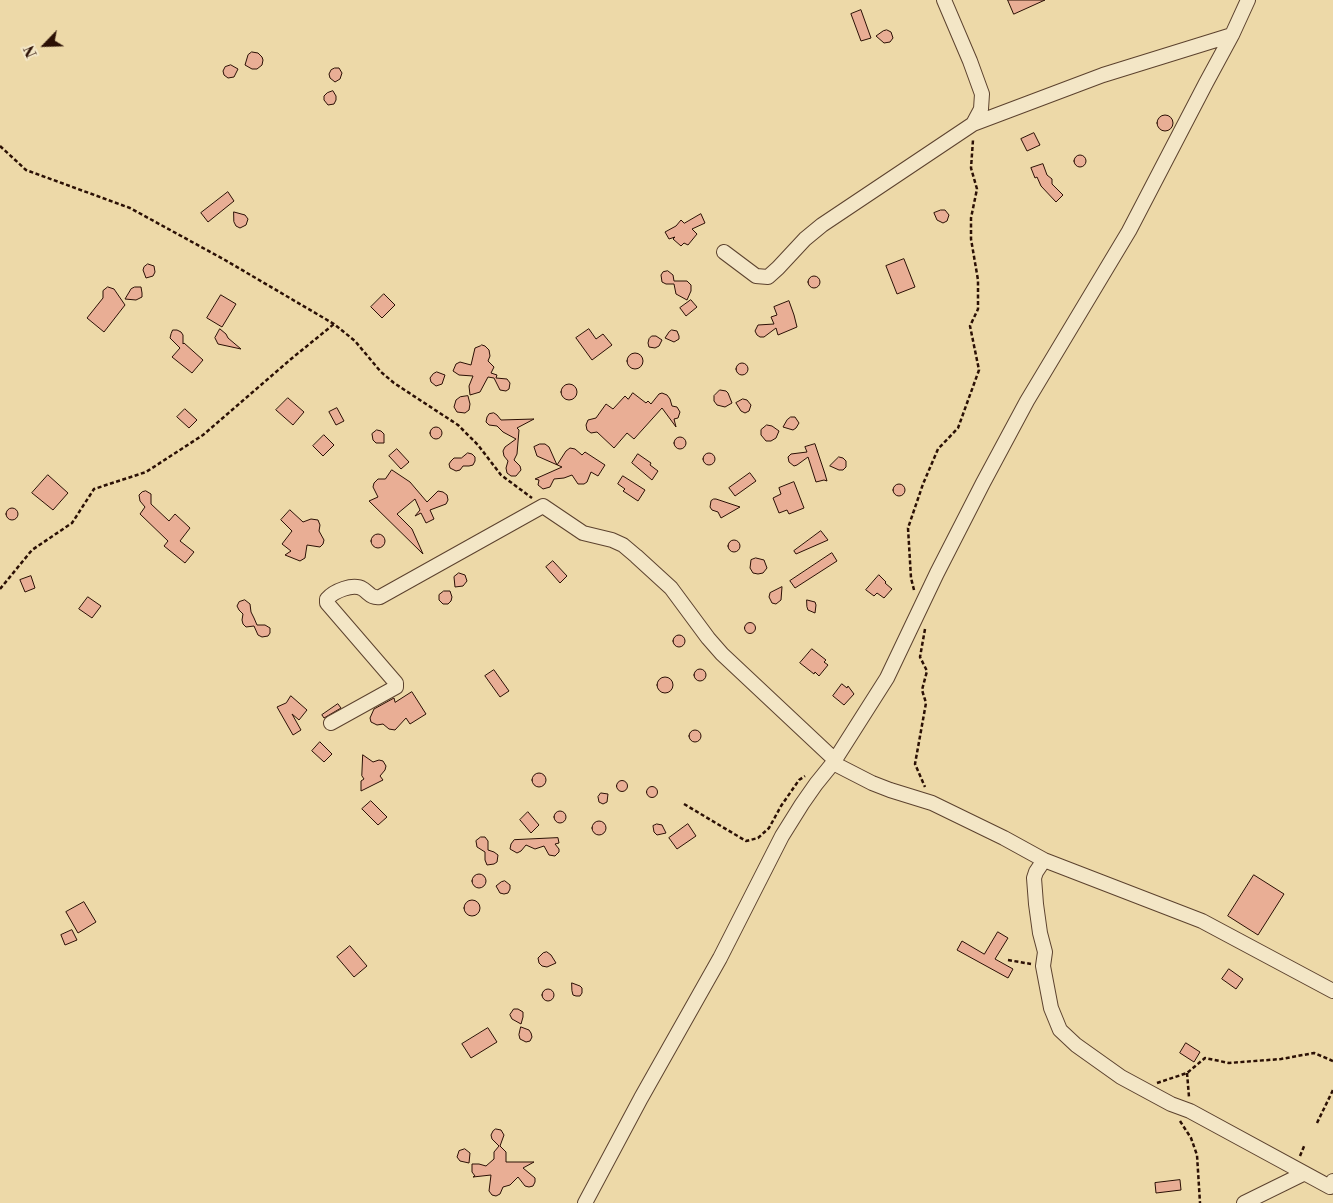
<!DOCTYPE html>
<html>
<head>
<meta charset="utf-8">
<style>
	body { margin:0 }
	#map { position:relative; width:1333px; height:1203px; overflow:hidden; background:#edd9a8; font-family:"Libre Bodoni",serif }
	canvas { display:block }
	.north { position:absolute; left:20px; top:20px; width:50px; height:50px; -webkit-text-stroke:4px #f3e6c6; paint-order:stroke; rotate:246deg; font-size:14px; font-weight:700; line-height:20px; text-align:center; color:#2b1005 }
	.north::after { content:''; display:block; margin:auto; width:18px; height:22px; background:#2b1005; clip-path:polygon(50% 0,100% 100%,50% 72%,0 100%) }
</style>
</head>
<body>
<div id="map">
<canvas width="1333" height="1203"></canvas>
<div class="north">N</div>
</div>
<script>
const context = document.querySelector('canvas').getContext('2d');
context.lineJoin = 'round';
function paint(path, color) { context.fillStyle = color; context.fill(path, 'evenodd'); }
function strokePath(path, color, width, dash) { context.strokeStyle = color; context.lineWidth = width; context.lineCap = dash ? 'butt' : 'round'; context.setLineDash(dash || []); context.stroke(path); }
const building = new Path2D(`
	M1008,0H1045L1014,14Z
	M861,10L871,38L861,41L851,14Z
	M887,30L891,32L893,38L890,42L884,43L876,36L883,31Z
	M252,52L258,53L262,57L263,60L262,65L257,69H252L245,65L248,55Z
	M231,65L238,69L234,77L228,78L224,75L223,71L225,67Z
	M335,68H339L342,73L340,79L335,82L330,78L329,74L331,70Z
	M333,91L336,96V100L334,104L328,105L324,100V96L327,93Z
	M1157 123a8 8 0 1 1 16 0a8 8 0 1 1-16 0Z
	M1034,133L1040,145L1027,151L1021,139Z
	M1074 161a6 6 0 1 1 12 0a6 6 0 1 1-12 0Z
	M1043,164L1047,175L1052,179V184L1063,195L1056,202L1041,186L1037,177L1035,178L1031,168Z
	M228,192L234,201L208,222L201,213Z
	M941,210H945L949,215L947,221L943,223L937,220L934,213Z
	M234,212L245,215L248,219L246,225L240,228L236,226L234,222Z
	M701,214L705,223L692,229L697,234L688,245L684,243L681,246L673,239L675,237L669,239L665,232L676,226L681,220L684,223Z
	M904,259L915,287L897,294L886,266Z
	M148,264L154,266L155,272L153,276L146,278L143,270L144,267Z
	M668,271L673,275L674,281H687L691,285V291L687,300L676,294L674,284H666L662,282L661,275L663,272Z
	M808 282a6 6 0 1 1 12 0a6 6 0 1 1-12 0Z
	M108,287L114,289L125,305L104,332L87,318L103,298V291Z
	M135,287H141L142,293V297L136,300L125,299L131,289Z
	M384,294L395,305L382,318L371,307Z
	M221,295L236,304L222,327L207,318Z
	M691,300L697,307L686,316L680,308Z
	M789,301L794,315L797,327L778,335L776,328L764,337H760L757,335L755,331L758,325L774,324L771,317L777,315L774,307Z
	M220,329L226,334L228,338L241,349L218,344L215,338Z
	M589,329L596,339L603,334L612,345L592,360L576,338Z
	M173,330H177L181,332L183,335V344L184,343L203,360L192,373L172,357L180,348L170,338L171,334Z
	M672,330L677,331L679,336V339L674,342L665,338L669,332Z
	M652,336H656L662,340L659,346L655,348L649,347L648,343L649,339Z
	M482,345L485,346L489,350L490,356L488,361L494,367L491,373L497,375L496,378L507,379L510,383L509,389L506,391L500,390L494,378L488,377L480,392L470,395L469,386L473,376L459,375L453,371L456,364L460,362L471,365L475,348L480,346Z
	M627 361a8 8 0 1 1 16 0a8 8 0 1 1-16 0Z
	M736 369a6 6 0 1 1 12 0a6 6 0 1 1-12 0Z
	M437,372L445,375L442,384L436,386L431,382L430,378L433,374Z
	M561 392a8 8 0 1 1 16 0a8 8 0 1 1-16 0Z
	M720,390L726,391L728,393L732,403L725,407L717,405L714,401V396Z
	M633,393L646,403L648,401L651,404L659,394L662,393L667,395L670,399L672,406L677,407L680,412L678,418L674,419L676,427L662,408L634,439L627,433L614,448L597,432L591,433L587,430L586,425L588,420L596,418L606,404L613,409L625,396L628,399Z
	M468,396L470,404L469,410L465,413L457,412L454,407L456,400L460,397Z
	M288,398L304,412L293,425L276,410Z
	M743,399L747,400L751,405L749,411L745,413L741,411L736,403Z
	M337,408L344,421L336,425L329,412Z
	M185,409L197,420L189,428L177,417Z
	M494,413L497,415L501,420L534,419L517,428L519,430L517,454L514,460L520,466L521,470L516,476H511L507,473L506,468L508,461L504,456L503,451L505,447L516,439L503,432L497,426L489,425L486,422L487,417L489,414Z
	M791,417H795L799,423L796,428L793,430L783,427L787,420Z
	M767,425L772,426L779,431L776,438L771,441H766L761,435V430Z
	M430 433a6 6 0 1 1 12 0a6 6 0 1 1-12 0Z
	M377,430L381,431L384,434V443H376L373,440L372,434Z
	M324,435L334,445L323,456L313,446Z
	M674 443a6 6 0 1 1 12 0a6 6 0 1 1-12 0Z
	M540,444H545L549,447L557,465L566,451L570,448L575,449L582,455L585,452L605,465L598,476L591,472L587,482L584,484H578L572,475L564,478L554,479L550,487L543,489L538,485L539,480L535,479L562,467L537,456L534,447Z
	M815,444L825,474L827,481L824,480L816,482L808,457L797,465L794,466L789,462L788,457L791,454L807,452L805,447Z
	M397,449L409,462L401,469L389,456Z
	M703 459a6 6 0 1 1 12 0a6 6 0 1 1-12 0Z
	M468,453L472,454L475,457V461L473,465L469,466H463L460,470L456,471L450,468L449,464L451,461L454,458H461Z
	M638,454L651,463L650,465L658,471L652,480L632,463Z
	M839,457L843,458L846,461V467L843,470H839L830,466Z
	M392,470L410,482L427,502L438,491L443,492L447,495L448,500L446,504L430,510L434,519L426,523L421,513L415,516L420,510L415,499L397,514L412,529L423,554L369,501L378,497L373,487L374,483L378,479H385Z
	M750,473L756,481L735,496L729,488Z
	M48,475L68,493L53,510L32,493Z
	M623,476L645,490L638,501L623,491L625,489L618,484Z
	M794,482L804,508L789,514L787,510L779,513L773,498L781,494L779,488Z
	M893 490a6 6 0 1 1 12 0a6 6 0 1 1-12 0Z
	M146,491L151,494V504L169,521L175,514L190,528L180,541L194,552L185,563L164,546L168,541L140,514L145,507L140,501L139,495L142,492Z
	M714,499H716L740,507L721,518L718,512L712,510L710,507L711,501Z
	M6 514a6 6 0 1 1 12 0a6 6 0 1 1-12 0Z
	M290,510L303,522L311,519L318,520L320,525L319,531L324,540L323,544L320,547L307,545L305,558L300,561L285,555L291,551L282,544L292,531L281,520Z
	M821,531L828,540L796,554L794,551Z
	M371 541a7 7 0 1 1 14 0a7 7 0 1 1-14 0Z
	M728 546a6 6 0 1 1 12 0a6 6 0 1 1-12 0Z
	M832,553L837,561L795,588L790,581Z
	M756,558L764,560L767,568L763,573L758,574L753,573L750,568L751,560Z
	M553,561L567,576L560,583L546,567Z
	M459,573L465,575L467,581L463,586L455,587L454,577Z
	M879,575L886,582L885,583L892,589L884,598L877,593L874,596L866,590Z
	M31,576L35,588L25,592L20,580Z
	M782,587L781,600L776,604L772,603L769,597L770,593Z
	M444,591H450L452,597L451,601L448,604H443L439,600V595Z
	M88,597L101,606L92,618L79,609Z
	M245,600L250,604L251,612L254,618L257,625H265L270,628V633L268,636L262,637L258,635L254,626L246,627L243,624L242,620L243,614L239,610L237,606L239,602Z
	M807,600L815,602L816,605L815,613L808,610L807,607Z
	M744.5 628a5.5 5.5 0 1 1 11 0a5.5 5.5 0 1 1-11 0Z
	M673 641a6 6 0 1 1 12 0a6 6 0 1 1-12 0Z
	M812,649L826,660L824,662L828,665L819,676L815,672L814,674L800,663Z
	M694 675a6 6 0 1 1 12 0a6 6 0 1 1-12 0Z
	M494,670L509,691L500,697L485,676Z
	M657 685a8 8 0 1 1 16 0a8 8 0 1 1-16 0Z
	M842,684L847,688L848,686L854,694L844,705L833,696Z
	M412,692L426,714L410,724L406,718L395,730L389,729L383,724L377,725L371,722L370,718L374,709L394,698L395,702Z
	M291,696L307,710L299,720L292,714L301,730L293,735L277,707L286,703Z
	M338,704L341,708L324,718L322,715Z
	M689 736a6 6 0 1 1 12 0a6 6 0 1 1-12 0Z
	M320,742L332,754L324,762L312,751Z
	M363,755L373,762L379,760L383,761L386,766L385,770L380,776L383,780L361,791V781L364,779L362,776Z
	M532 780a7 7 0 1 1 14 0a7 7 0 1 1-14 0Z
	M616.5 786a5.5 5.5 0 1 1 11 0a5.5 5.5 0 1 1-11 0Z
	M646.5 792a5.5 5.5 0 1 1 11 0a5.5 5.5 0 1 1-11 0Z
	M601,793L608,794L607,802L603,804L599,802L598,797Z
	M371,801L387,817L378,825L362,809Z
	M554 817a6 6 0 1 1 12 0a6 6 0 1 1-12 0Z
	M528,812L539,825L531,833L520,820Z
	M592 828a7 7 0 1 1 14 0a7 7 0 1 1-14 0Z
	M657,824L662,825L666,833L657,835L654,832L653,826Z
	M688,824L696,836L677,849L669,838Z
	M481,837H485L488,841V850L494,852L498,855L497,862L494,864L487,865L485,860V852L477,847L476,841Z
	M558,838L559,843L555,844L559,849V852L555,856L549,855L544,846L535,849L526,845L521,851L517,853L510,849L511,844L514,840Z
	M472 881a7 7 0 1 1 14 0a7 7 0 1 1-14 0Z
	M1254,875L1284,894L1258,935L1228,916Z
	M505,881L510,885V889L508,893L504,894L500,893L496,886L501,882Z
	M464 908a8 8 0 1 1 16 0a8 8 0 1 1-16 0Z
	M84,902L96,922L78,933L66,912Z
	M72,930L77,940L65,945L61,935Z
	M998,932L1008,938L995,959L1013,969L1008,978L957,950L962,941L984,954Z
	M350,946L367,966L354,977L337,957Z
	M547,952L551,955L556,963L547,967L542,966L539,963L538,958L543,953Z
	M1229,969L1243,979L1236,989L1222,979Z
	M572,983L580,986L582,988V993L580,996H576L573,995L572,991Z
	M542 995a6 6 0 1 1 12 0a6 6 0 1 1-12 0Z
	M514,1009H518L523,1012V1017L521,1024L512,1019L510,1015Z
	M521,1027L529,1030L531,1033L532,1037L530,1041L526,1042L520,1039L519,1035Z
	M488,1028L497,1042L471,1058L462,1044Z
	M1186,1043L1200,1052L1194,1062L1180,1053Z
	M496,1129L501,1130L504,1135L500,1146L506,1152V1162H534L523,1168L535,1178V1182L533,1186L529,1187L525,1186L518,1177L510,1185L503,1187L500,1194L496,1196L492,1195L489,1191L491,1175L473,1177L475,1176L472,1172V1164H479L486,1166L494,1159V1152L499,1146L492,1139L491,1135L493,1131Z
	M465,1149L470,1153L469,1163L460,1161L457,1157L459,1151Z
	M1180,1180L1181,1190L1156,1193L1155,1183Z`);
const path = new Path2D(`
	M0,146L26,170L130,208L225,260L334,324L355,341L381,372L394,383L458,425L478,445L501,475L532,498
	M0,589L32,550L72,523L94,489L146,472L203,435L291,359L334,324
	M914,590L911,578L908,528L923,484L938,449L958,428L979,370L970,326L978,309V280L971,239V218L977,189L971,168L973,140
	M925,629L920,657L927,671L922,690L926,703L915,764L925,787
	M684,804L746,841L758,838L769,828L781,806L799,780L805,776
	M1008,960L1031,964
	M1187,1073L1189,1097
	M1157,1083L1187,1073L1205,1058L1229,1063L1281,1059L1314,1053L1333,1061
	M1180,1121L1191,1138L1197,1155L1200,1203
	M1317,1123L1333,1090
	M1300,1156L1305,1144`);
const minor = new Path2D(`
	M944,0L970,61L982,94L981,109L973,124
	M724,252L756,276L768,277L778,268L805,239L822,225L973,124L1103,75L1232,35
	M331,723L396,687V683L327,603V599C334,591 353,583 363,589C370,594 371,598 380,597L543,506L583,533L612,540L623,545L636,556L671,588L708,638L722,654L835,760
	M833,763L872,783L890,790L932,803L1004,838L1044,860L1202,921L1333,991
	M1044,860L1036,872L1034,878L1036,904L1040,933L1045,952L1043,966L1051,1008L1060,1030L1076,1045L1121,1077L1171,1104L1190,1111L1330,1187L1333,1181
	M585,1203L641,1098L720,958L782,836L802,804L816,784L833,763L887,678L937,573L983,483L1027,401L1129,231L1206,83L1232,35L1248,0
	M1244,1203L1303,1174`);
paint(building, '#e9ae95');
strokePath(building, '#2b1005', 1);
strokePath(minor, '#5c422e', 16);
strokePath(path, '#2b1005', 2.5, [4, 2.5]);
strokePath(minor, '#f3e6c6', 14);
</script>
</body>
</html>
